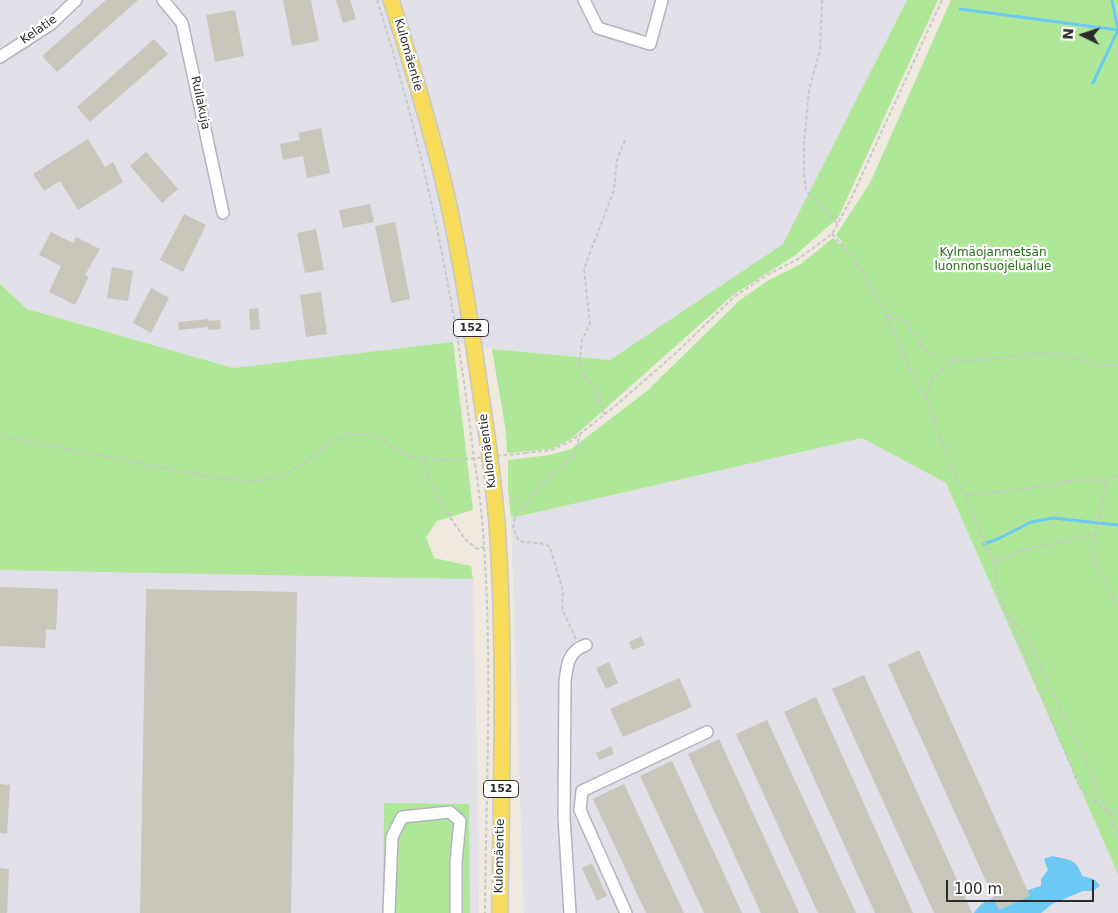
<!DOCTYPE html>
<html>
<head>
<meta charset="utf-8">
<style>
	body { margin:0 }
	#map { position:relative; width:1118px; height:913px; overflow:hidden; background:#eee8de; font-family:"DejaVu Sans",sans-serif }
	canvas { display:block }
	.north { position:absolute; left:1058px; top:10px; width:50px; height:50px; -webkit-text-stroke:4px #fff; paint-order:stroke; rotate:274deg; font-size:14px; font-weight:700; line-height:20px; text-align:center; color:#2c2c2c }
	.north::after { content:''; display:block; margin:auto; width:18px; height:22px; background:#2c2c2c; clip-path:polygon(50% 0,100% 100%,50% 72%,0 100%) }
	.scale { position:absolute; left:946px; top:880px; width:148px; height:22px; box-sizing:border-box; border:2px solid #2c2c2c; border-top:0; padding-left:6px; font-size:15px; line-height:18px; white-space:nowrap; color:#2c2c2c; -webkit-text-stroke:4px #fff; paint-order:stroke }
</style>
</head>
<body>
<div id="map">
<canvas width="1118" height="913"></canvas>
<div class="north">N</div>
<div class="scale">100 m</div>
</div>
<script>
const context = document.querySelector('canvas').getContext('2d');
context.lineJoin = 'round';
function paint(path, color) { context.fillStyle = color; context.fill(path, 'evenodd'); }
function strokePath(path, color, width, dash) { context.strokeStyle = color; context.lineWidth = width; context.lineCap = dash ? 'butt' : 'round'; context.setLineDash(dash || []); context.stroke(path); }
function write(font, color, halo, rows, align = 'center') {
  context.font = font + ' "DejaVu Sans",sans-serif'; context.lineWidth = 4.5; context.setLineDash([]); context.textBaseline = 'middle'; context.strokeStyle = halo; context.fillStyle = color; for (const [text, x, y, turn = 0] of rows) {
    context.save(); context.translate(x, y); context.rotate((+turn || 0) * Math.PI / 180); context.textAlign = isNaN(turn) ? turn : align; if (halo) context.strokeText(text, 0, 0); context.fillText(text, 0, 0); context.restore();
  }
}
const industrial = new Path2D(`
	M0,0H907L783,244L610,360L492,349L453,342L233,368L27,309L0,284Z
	M862,438L946,483L1118,874V913H524L511,518Z
	M0,569L345,574L473,579L478,809L479,913H0Z`);
const green = new Path2D(`
	M907,0H938L838,218L794,256L733,295L571,439L551,449L507,453L506,432L492,349L610,360L783,244Z
	M951,0H1118V874L946,483L862,438L511,518L508,489V460L550,455L571,449L647,391L740,300L769,280L801,264L833,238L839,244L842,242L836,235L870,183Z
	M0,284L27,309L233,368L453,342L473,510L437,521L426,537L434,558L471,566L473,579L0,570Z
	M384,803L469,804L470,913H383Z`);
const water = new Path2D(`
	M1052,856C1069,860 1076,858 1082,876L1094,879L1100,886L1093,891H1083L1052,904L1041,913H974C984,897 1000,897 1017,893C1025,892 1033,888 1041,886V879L1048,870L1044,859Z`);
const stream = new Path2D(`
	M1112,0L1118,30
	M960,9L1118,30
	M1093,83L1118,30
	M984,544L1000,538L1031,522L1053,518L1118,525`);
const building = new Path2D(`
	M106,0H138L57,72L42,56Z
	M283,0H311L319,41L292,46Z
	M336,0H350L356,19L343,23Z
	M235,10L244,56L215,62L206,15Z
	M154,39L168,54L90,122L77,107Z
	M321,128L330,173L307,178L303,156L283,160L280,144L300,140L298,133Z
	M88,139L105,167L113,162L123,182L78,210L60,181L44,191L33,174Z
	M146,152L178,189L162,203L130,166Z
	M370,204L374,222L343,228L339,210Z
	M184,214L206,225L183,272L160,260Z
	M395,222L410,299L391,303L375,226Z
	M316,229L324,270L305,273L297,233Z
	M51,232L73,243L76,237L100,249L85,275L89,276L75,305L49,292L61,266L39,255Z
	M112,267L133,271L128,301L107,298Z
	M151,288L169,298L151,333L133,323Z
	M321,292L327,334L306,337L300,295Z
	M258,308L260,329L250,330L249,309Z
	M208,319L209,321L220,320L221,329L208,330V327L179,330L178,322Z
	M0,587L58,589L56,630L46,629L45,648L0,646Z
	M146,589L297,592L291,913H140Z
	M641,636L645,645L632,650L629,642Z
	M919,650L1030,896L999,910L888,665Z
	M609,662L618,683L606,689L596,668Z
	M864,675L972,913H934L832,689Z
	M679,678L692,707L623,737L610,709Z
	M816,697L913,913H875L784,712Z
	M767,720L856,913H818L736,734Z
	M719,739L799,913H761L688,754Z
	M611,746L614,754L599,760L596,753Z
	M672,761L742,913H704L640,776Z
	M0,784L10,785L7,834L0,833Z
	M624,784L684,913H646L593,799Z
	M592,863L607,896L597,901L582,868Z
	M0,868L9,869L7,913H0Z`);
const path = new Path2D(`
	M377,0C422,142 453,287 471,435C475,467 481,500 483,532C493,659 486,786 485,913
	M822,0L820,51L809,90L804,143V174L806,191L838,224
	M832,234L854,259L881,304L907,362L926,398L941,440L994,564
	M887,316L905,321C912,331 924,353 935,356C971,369 1016,350 1054,354C1070,355 1084,362 1099,365C1105,366 1112,365 1118,365
	M926,398L933,378L953,360
	M604,414L596,391L579,366L582,340L590,324L584,269L614,190L617,160L625,140
	M0,436L221,479L254,481L277,477L303,464L327,444L350,434L376,435L410,457L425,459L458,460
	M525,453L551,450L571,441L614,407L677,352L735,296L767,275L798,259L832,234L850,201L942,0
	M425,459L427,476L450,517L465,539L477,549L484,547
	M1118,476L1106,480L1099,524L1095,533L1061,542L1021,550L994,564C996,582 999,600 1008,616C1013,623 1022,627 1026,635C1057,702 1089,768 1118,835
	M965,495L1018,490L1077,480H1106
	M1095,533L1092,555L1118,605
	M1010,619L1080,788L1108,812L1118,811
	M576,639L562,609L563,591L550,547C542,541 529,544 519,541L513,528L516,514L560,466L574,455L580,434`);
const minor = new Path2D(`
	M163,0L182,23L223,213
	M584,0L598,28L650,44L662,0
	M0,57L51,24L76,0
	M389,913L392,837L402,817L450,812L460,821L456,862V913
	M570,913L564,816L565,682C567,665 568,651 586,645
	M626,913L580,810L582,791L707,732`);
const major = new Path2D(`
	M391,0C408,52 423,104 437,156C457,232 469,311 480,389C487,433 493,478 497,523C506,652 501,783 500,913`);
const pathBridge = new Path2D(`
	M458,460L525,453`);
const shields = [
	[471,328,35],
	[501,789,35]
];
const shieldNames = [
	["152",471,328],
	["152",501,789]
];
const streetNames = [
	["Kelatie",39,30,-35],
	["Kulomäentie",408,55,74],
	["Rullakuja",200,103,78],
	["Kulomäentie",488,451,-97],
	["Kulomäentie",500,856,-89]
];
const parkNames = [
	["Kylmäojanmetsän",993,253],
	["luonnonsuojelualue",993,267]
];
paint(industrial, '#e1dfe7');
paint(green, '#afe798');
paint(water, '#6dc9f4');
strokePath(stream, '#6dc9f4', 3);
paint(building, '#c9c6bc');
strokePath(minor, '#b2b3c0', 14);
strokePath(major, '#c8c8c8', 18);
strokePath(path, '#c8c8c8', 2, [4, 2.5]);
strokePath(minor, '#fff', 11);
strokePath(major, '#f7db5a', 15);
strokePath(pathBridge, '#c8c8c8', 2, [4, 2.5]);
for (const [x, y, w] of shields) { const box = new Path2D(); box.roundRect(x - w / 2, y - 8.5, w, 17, 4); context.fillStyle = '#fff'; context.fill(box); strokePath(box, '#2c2c2c', 1); }
write('bold 11px', '#2c2c2c', null, shieldNames);
write('12px', '#2c2c2c', '#fff', streetNames);
write('12px', '#256e17', '#fff', parkNames);
</script>
</body>
</html>
